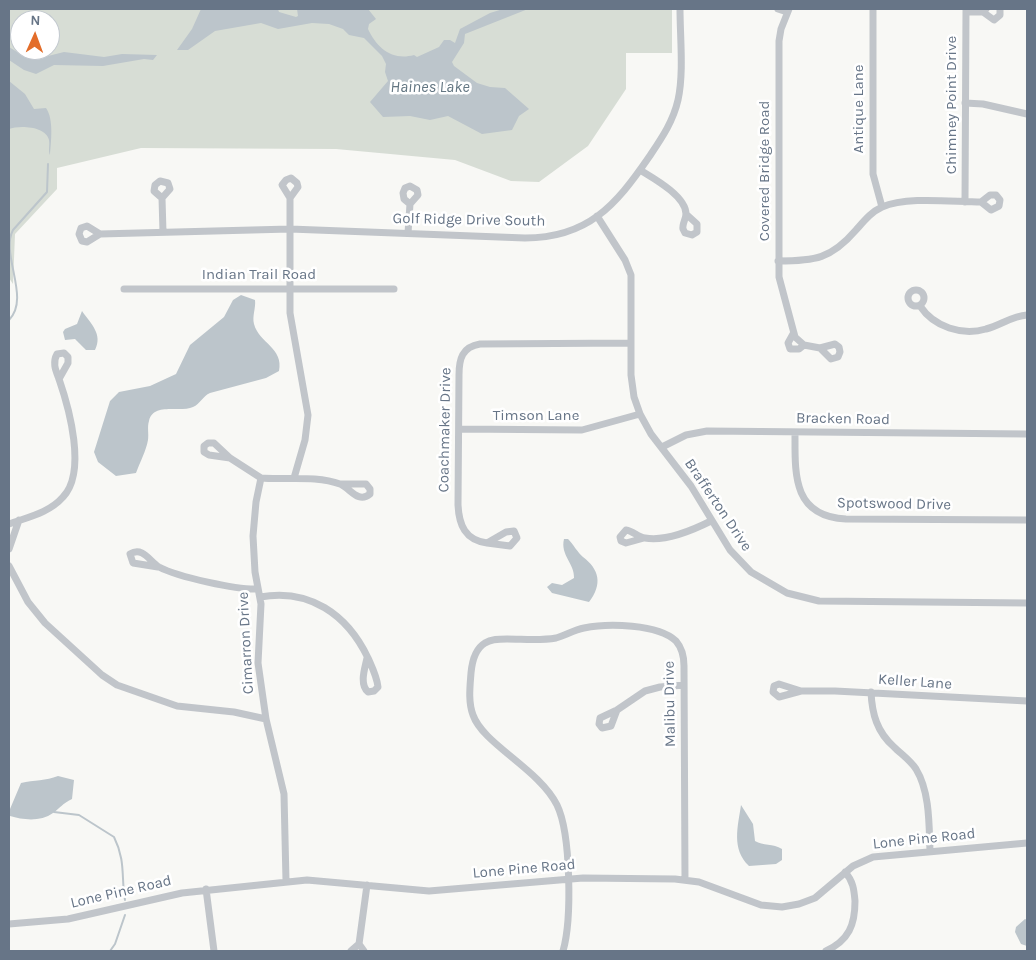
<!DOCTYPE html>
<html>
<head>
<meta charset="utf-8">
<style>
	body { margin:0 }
	#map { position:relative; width:1036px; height:960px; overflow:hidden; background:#f8f8f5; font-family:Karla,sans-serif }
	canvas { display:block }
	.frame { position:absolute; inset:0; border:10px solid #677587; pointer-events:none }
	.north { position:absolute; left:10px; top:10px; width:50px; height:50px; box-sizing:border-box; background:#fff; border:1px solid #c2c8cf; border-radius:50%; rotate:2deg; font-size:14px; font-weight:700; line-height:20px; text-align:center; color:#677587 }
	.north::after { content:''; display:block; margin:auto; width:18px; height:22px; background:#e36d2a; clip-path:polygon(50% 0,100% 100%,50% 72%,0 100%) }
</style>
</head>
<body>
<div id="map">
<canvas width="1036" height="960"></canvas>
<div class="frame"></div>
<div class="north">N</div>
</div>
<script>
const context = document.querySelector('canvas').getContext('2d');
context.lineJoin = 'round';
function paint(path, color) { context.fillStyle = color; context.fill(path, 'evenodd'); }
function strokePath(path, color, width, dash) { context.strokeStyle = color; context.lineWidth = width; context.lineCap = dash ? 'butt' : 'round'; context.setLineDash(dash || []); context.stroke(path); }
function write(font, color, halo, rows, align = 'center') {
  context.font = font + ' Karla,sans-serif'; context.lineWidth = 5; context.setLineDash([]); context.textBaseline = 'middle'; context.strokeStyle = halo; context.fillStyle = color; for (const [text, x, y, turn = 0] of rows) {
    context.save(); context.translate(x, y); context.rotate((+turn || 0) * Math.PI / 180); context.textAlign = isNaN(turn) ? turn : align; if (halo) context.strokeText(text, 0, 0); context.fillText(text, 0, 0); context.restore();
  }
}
const green = new Path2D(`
	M9,9H672V53H626V89L588,146L539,182L511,181L455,160L336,149L141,148L57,168V189L15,234L13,284L9,278ZM20,20H50V50H20Z`);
const water = new Path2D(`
	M201,9H278L279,12L296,17L298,16L297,9H368L376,19L369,24L368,29C377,48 392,61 414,55L417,57L439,47L444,40H450L455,43L460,29L490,13L503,9H528L465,34L464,43L452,62L454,66L477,83L490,87L505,88L529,109L519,116L512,130L482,134L448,116L430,120L410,116L383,117L370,102L388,81L385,72L386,64L382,56L364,38L349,35L343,29L329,24L312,23L278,29L261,23L215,31L188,50H177L192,29Z
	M9,47L22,55L32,51L48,56L64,52L104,57L122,54L157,55L153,60L144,59L103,66L54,65L36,74L24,70L9,60Z
	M9,81L25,94L34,109L46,108C54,119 51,142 50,155C48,151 50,145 49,140C46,126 19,125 9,129Z
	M241,295L255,300C256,308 252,316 254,324C259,343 284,348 279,371L266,378L210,393C203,396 200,404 193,407C181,413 153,402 149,421C147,427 149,434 148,440C146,451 140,462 136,473L116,476L98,462L94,452L110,401L119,392L150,386L176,374L190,345L224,317L233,300Z
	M82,311C91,324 103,334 95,350H86L75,339L65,340L63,332L65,329L77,324Z
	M564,539H568C573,544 578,553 583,557C599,569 603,584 589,602L552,593L547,587L552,583L562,585L574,578C575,564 560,555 564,539Z
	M58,776L74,780L72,799C62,804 61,807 53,813C41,822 23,820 10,816V809L21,783C34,780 46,781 58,776Z
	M741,805L753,824L755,841C763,846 773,843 782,849V860L776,864L749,866C731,849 738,826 741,805Z
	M1025,919L1027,920V946L1021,944L1015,932L1016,927Z`);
const stream = new Path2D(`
	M9,320C31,298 0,254 13,230L47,192L48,164
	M54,812L79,815L114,837C126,861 121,878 125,900
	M110,951L115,944L125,915`);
const minor = new Path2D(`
	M778,9L787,12
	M789,9L781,29L779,41V277L795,337L804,345L820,348L831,359L838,357L840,352L839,347L835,344L820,348
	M873,9V174L882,207
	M966,12H983L986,9
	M983,12L994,20L1000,15V9
	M965,103L983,104L1027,114
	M640,170C653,178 686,196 686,214C686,219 682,224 683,229L685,233L692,235L697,232V224L686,214
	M990,195H996L1000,200L999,206L991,210L981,202Z
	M162,198L154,191L155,185L160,181L168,183L170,189L162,198L163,232
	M290,198L282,185L286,180L291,178L297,183L298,187L290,198V313L308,415L305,440L294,478
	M965,202L966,9
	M597,216L625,260L631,275V375L634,397L640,414L651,434L691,486L730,550L751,572L787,593L819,601L1027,603
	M408,233L410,204L418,195L417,190L410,186L405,188L403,193L404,199L410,204
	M100,234L87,226L81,228L79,234L82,241L87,242L100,234L290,229L525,238C588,238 616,205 649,157C661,139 673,122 678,100C684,73 680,37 680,9
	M778,261C815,261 831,259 856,230C864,221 871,212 882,207C907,196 953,202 981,202
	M124,289H394
	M908 298a8 8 0 1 1 16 0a8 8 0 1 1-16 0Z
	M920,306C934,327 962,336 986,329C1001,325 1012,316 1027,315
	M793,334L788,343L790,349H799L804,345
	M459,429L582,430L640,414
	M795,432C795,474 792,516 846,519L1027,520
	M662,447L686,435L707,431L1027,434
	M230,458L209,455L204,452V446L208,443H214L230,458L261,478
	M261,478L256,502L253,536L255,572L261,604L258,663L266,719L284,794L286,881
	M261,478C285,480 317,475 340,484C350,488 358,504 370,494V489L366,484H340
	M9,524C28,517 49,513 63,497C87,472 69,408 59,379C56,371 52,363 57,354L64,353L68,357V363L59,379
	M644,538L626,543L621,541L620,537L626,530C633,531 638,537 645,538C666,542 693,530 711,521
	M487,543L510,546L517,538L514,531L506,532L487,543C465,540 459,525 458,505L459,375C459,359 462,347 480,344L631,343
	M9,549L19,520
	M9,566L28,602L45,623L102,675L117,685L177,706L234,712L266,719
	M158,567L133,563L130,554C143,546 150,562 159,567C178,577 237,590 258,589
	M260,597C309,588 347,614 368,658C372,667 377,677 378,687L374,691L368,692C359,684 365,668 367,658
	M801,691L779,684L774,686L773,692L779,697L801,691H835L1027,701
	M871,692C872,714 877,732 894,747C901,754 910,760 916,769C930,792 929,825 930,851
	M617,710L611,726L602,728L599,724L600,718L617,710L645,691L660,687L684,685
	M206,889L214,951
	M9,924L68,919L182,893L307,880L429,891L583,878L675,879L699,882L761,905L782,907L799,904L815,898L853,866L873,857L1027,843
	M359,944L364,951
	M351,951L359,944L367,885
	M563,951C572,920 571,834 557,805C539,769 483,744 473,715C468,702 470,686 471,673C472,662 475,649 485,643C491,639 499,639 507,639C523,639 540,641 556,638C566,635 574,630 584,628C608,623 658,624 676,641C682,648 684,657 684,666L685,880
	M826,951C849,940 855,925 855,901C854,889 853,881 845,872`);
const streetNames = [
	["Chimney Point Drive",952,105,-90],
	["Antique Lane",859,109,-90],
	["Covered Bridge Road",765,171,-90],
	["Golf Ridge Drive South",469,220,1],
	["Indian Trail Road",259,275],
	["Timson Lane",536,416],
	["Bracken Road",843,419,1],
	["Coachmaker Drive",445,430,-89],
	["Spotswood Drive",894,504,1],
	["Brafferton Drive",718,505,56],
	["Cimarron Drive",246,643,-93],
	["Keller Lane",915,682,4],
	["Malibu Drive",670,704,-91],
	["Lone Pine Road",924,839,-6],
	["Lone Pine Road",524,869,-5],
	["Lone Pine Road",121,892,-13]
];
const waterNames = [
	["Haines Lake",430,87]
];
paint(green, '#d7ddd5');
paint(water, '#bcc5cb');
strokePath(stream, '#bcc5cb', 2);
strokePath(minor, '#c1c5ca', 7);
write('15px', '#677587', '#fff', streetNames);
write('italic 16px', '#637682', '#fff', waterNames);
</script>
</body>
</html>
